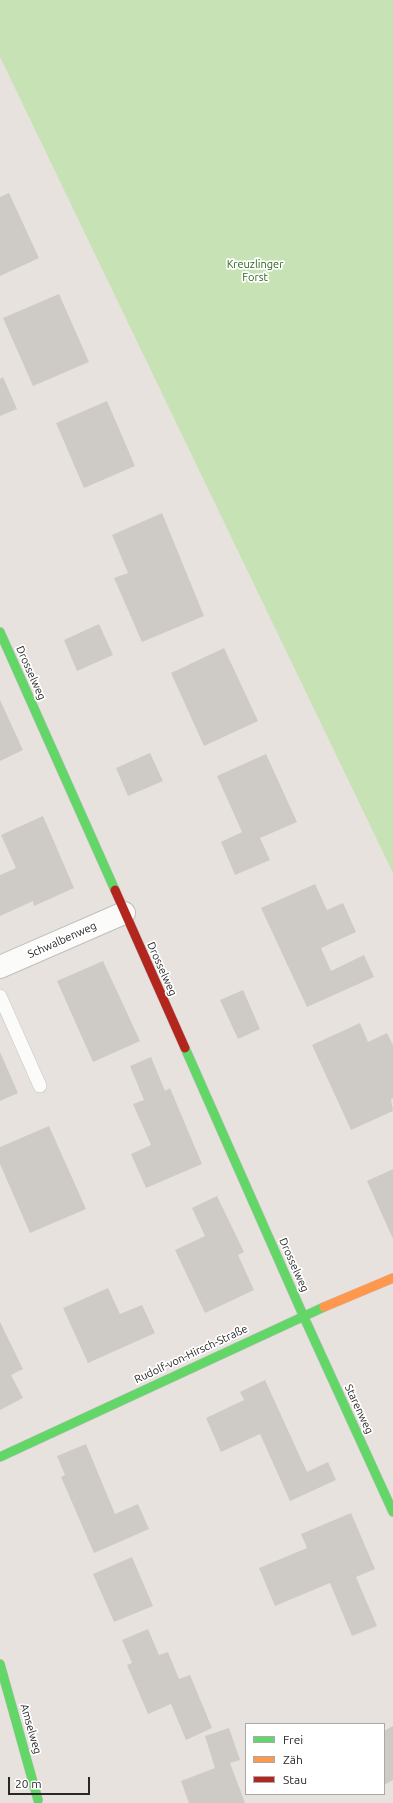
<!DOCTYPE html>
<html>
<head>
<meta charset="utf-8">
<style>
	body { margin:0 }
	#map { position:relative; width:393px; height:1803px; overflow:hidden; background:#e7e2dd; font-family:Ubuntu,sans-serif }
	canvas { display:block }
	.legend { position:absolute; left:245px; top:1723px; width:140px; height:72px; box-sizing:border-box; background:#fff; border:1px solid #a9a9a9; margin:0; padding:5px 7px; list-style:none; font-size:12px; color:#282828 }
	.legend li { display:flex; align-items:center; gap:8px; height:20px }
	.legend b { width:20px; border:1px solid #a9a9a9 }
	.scale { position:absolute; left:8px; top:1777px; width:82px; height:18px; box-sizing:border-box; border:2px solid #282828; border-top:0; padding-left:5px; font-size:12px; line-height:14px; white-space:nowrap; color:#282828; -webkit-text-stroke:3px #fff; paint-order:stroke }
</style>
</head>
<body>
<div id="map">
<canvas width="393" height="1803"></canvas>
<ul class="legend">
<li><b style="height:5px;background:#63d668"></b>Frei</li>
<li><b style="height:5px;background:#ff974d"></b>Zäh</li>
<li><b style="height:5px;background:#b3261e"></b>Stau</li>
</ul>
<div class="scale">20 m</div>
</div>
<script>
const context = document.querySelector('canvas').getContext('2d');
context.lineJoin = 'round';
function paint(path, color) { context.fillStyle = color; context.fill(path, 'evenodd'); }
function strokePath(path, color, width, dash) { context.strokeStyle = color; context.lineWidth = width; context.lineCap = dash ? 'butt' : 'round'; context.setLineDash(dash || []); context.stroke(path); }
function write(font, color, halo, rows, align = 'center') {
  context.font = font + ' Ubuntu,sans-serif'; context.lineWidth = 3.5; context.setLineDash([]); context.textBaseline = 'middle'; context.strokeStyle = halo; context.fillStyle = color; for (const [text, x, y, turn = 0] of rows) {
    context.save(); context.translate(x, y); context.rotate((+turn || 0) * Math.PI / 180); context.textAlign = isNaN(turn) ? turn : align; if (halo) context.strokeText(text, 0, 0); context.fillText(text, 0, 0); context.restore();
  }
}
const green = new Path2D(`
	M0,0H393V873L0,57Z`);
const building = new Path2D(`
	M9,193L39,258L0,276V197Z
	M59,294L89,362L33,386L3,318Z
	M3,377L17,409L0,416V379Z
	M107,401L135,466L84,488L56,423Z
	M162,513L204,616L142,642L114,578L128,573L112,535Z
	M99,624L113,655L77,671L64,640Z
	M224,648L258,721L204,746L171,673Z
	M0,700L23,750L0,761Z
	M150,753L163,781L128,796L116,768Z
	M266,754L297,822L260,838L270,860L235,875L221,842L242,832L217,776Z
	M43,816L74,888L34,906L33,901L0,916V875L16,868L1,835Z
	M315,884L327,910L343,903L356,932L321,948L331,971L364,955L374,977L307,1007L261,908Z
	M103,961L140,1041L93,1062L57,981Z
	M243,990L260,1029L238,1039L220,1000Z
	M360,1023L368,1042L387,1033L393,1045V1098L391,1099L393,1111L351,1130L312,1045Z
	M0,1052L18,1093L0,1101Z
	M151,1057L165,1091L170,1088L202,1164L146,1188L131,1154L151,1145L133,1104L144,1100L130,1066Z
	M49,1126L86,1209L30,1233L0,1164V1147Z
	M393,1169V1239L367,1181Z
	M217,1196L244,1252L238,1255L254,1290L205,1313L175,1250L205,1236L192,1208Z
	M108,1288L120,1314L142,1305L155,1333L88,1363L63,1308Z
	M0,1322L23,1369L11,1375L23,1398L0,1410Z
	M265,1380L307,1472L328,1462L336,1480L290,1501L260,1434L221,1452L206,1418L244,1400L240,1392Z
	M86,1444L115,1514L138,1504L149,1529L94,1553L61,1477L65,1475L57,1456Z
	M351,1513L375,1569L356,1577L377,1626L352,1636L330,1583L275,1606L259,1568L307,1548L301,1534Z
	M132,1557L153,1606L114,1622L93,1574Z
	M148,1629L159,1655L168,1652L179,1679L190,1675L212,1728L186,1740L171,1704L148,1714L127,1665L132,1663L122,1640Z
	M393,1726V1780L384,1785V1731Z
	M229,1728L240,1760L230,1763L245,1803H189L181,1781L215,1768L205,1736Z`);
const lane = new Path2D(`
	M0,996L40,1086`);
const street = new Path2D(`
	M0,967L124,913`);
const fast = new Path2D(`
	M0,632L115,890
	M185,1048L303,1315L393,1512
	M0,1457L324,1307
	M0,1664L38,1800`);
const slow = new Path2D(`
	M324,1307L393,1278`);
const jam = new Path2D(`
	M115,890L185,1048`);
const parkNames = [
	["Kreuzlinger",255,264],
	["Forst",255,277]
];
const streetNames = [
	["Drosselweg",31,673,66],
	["Schwalbenweg",62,940,-24],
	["Drosselweg",162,969,66],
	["Drosselweg",294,1265,66],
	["Rudolf-von-Hirsch-Straße",191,1354,-25],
	["Starenweg",359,1409,65],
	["Amselweg",31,1729,74]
];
paint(green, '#c7e3b5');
paint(building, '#cecbc7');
strokePath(lane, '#c0bebf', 14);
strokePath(street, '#c0bebf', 24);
strokePath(fast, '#c0bebf', 10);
strokePath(slow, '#c0bebf', 10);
strokePath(jam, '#c0bebf', 10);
strokePath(lane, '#fbfbfa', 13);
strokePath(street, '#fbfbfa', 22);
strokePath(fast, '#63d668', 9);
strokePath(slow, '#ff974d', 9);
strokePath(jam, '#b3261e', 9);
write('11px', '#266518', '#fff', parkNames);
write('11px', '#282828', '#fff', streetNames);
</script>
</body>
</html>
